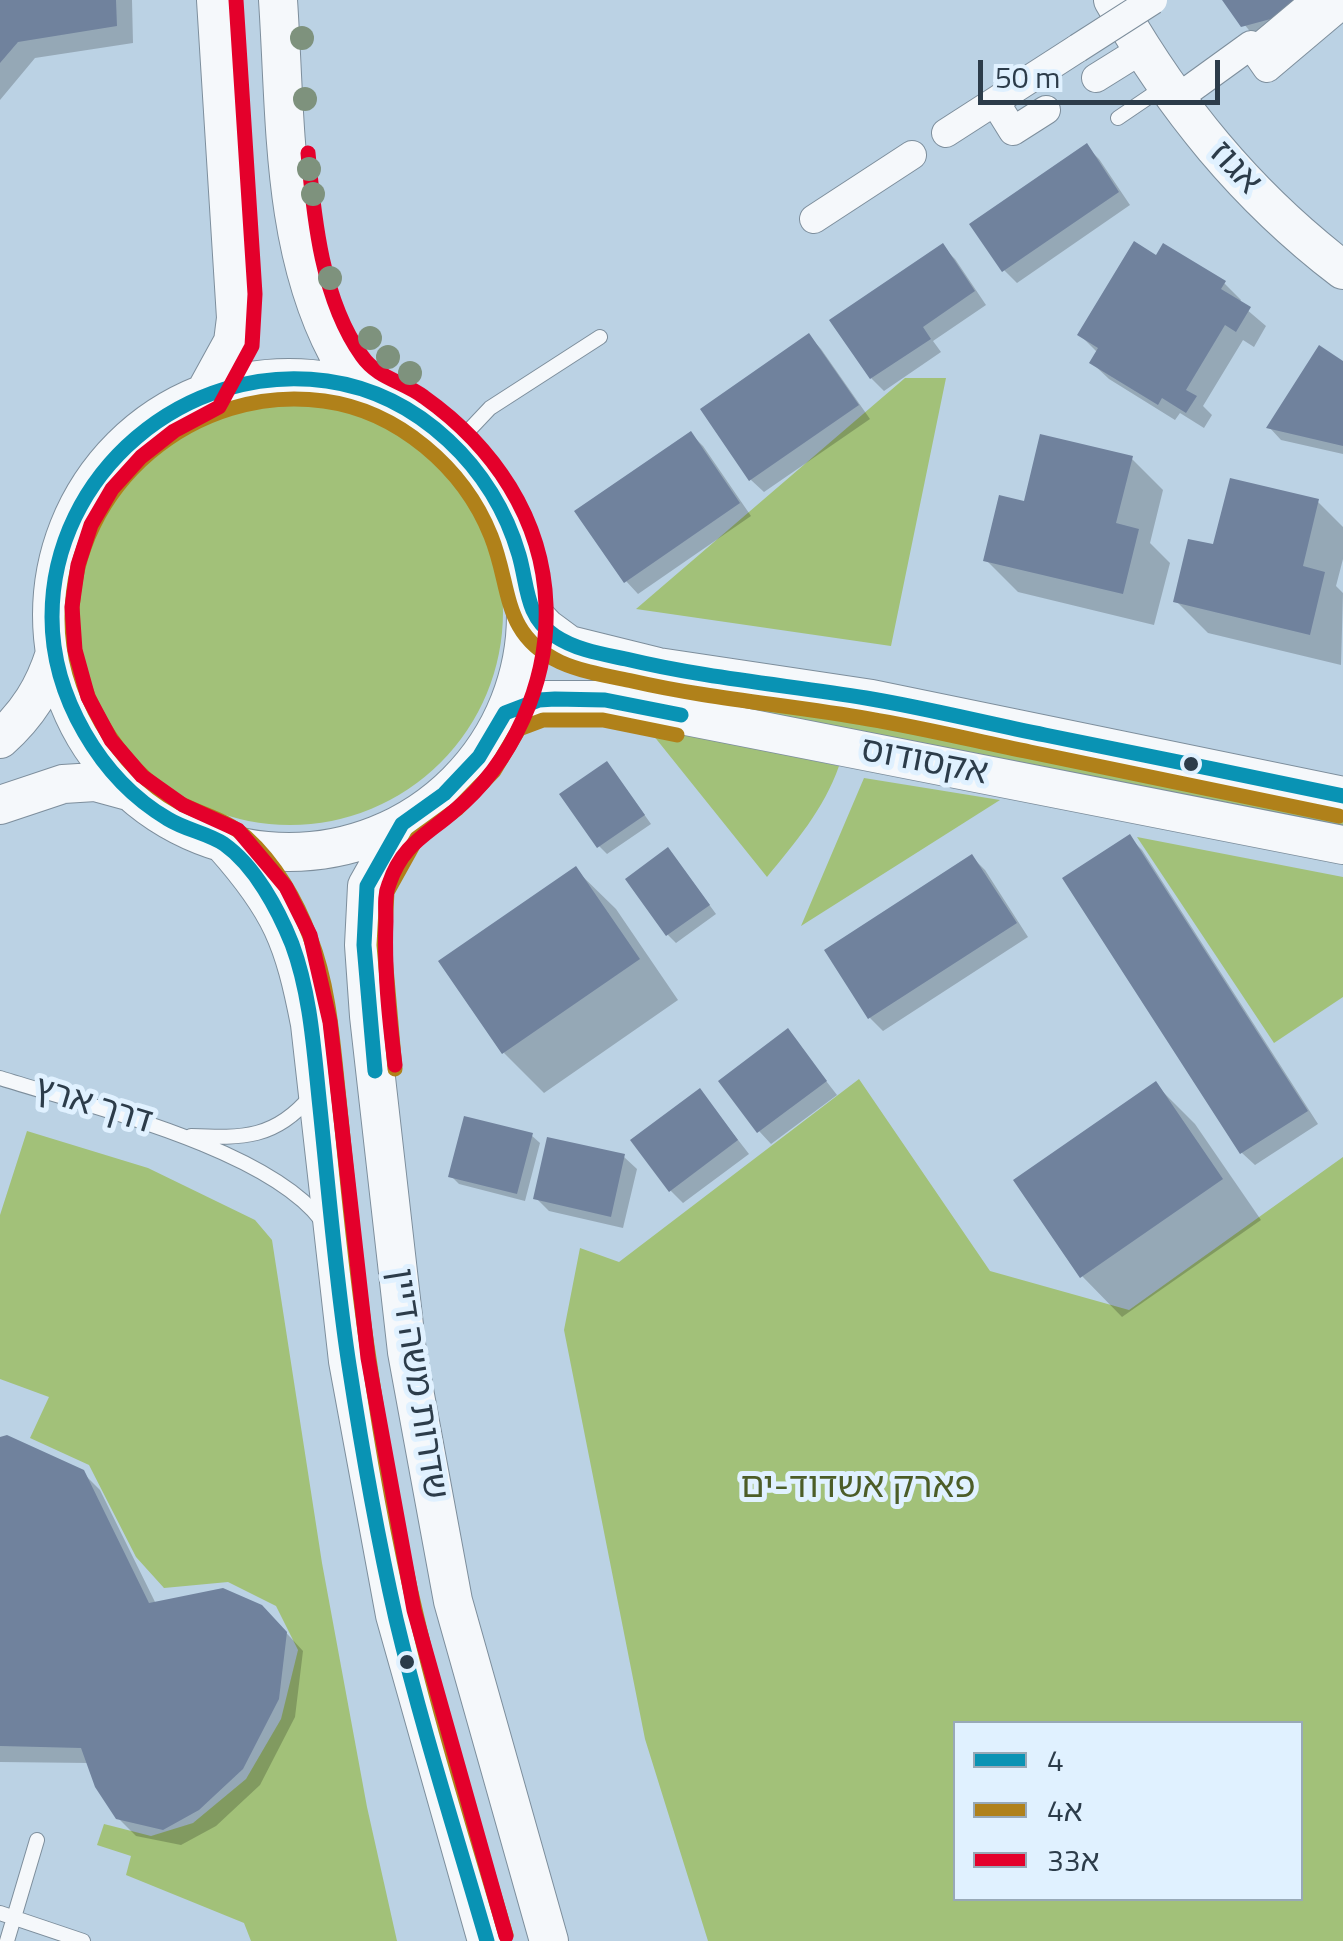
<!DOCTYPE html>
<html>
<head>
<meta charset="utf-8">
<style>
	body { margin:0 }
	#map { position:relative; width:1343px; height:1941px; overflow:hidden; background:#bbd2e4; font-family:"Titillium Web","Noto Sans Hebrew",sans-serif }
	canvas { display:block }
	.legend { position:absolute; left:953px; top:1721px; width:350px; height:180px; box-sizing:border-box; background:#e0f1ff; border:2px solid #98a9b7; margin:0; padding:12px 18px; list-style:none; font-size:30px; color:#2c3c4a }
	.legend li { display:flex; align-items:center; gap:20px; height:50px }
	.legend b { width:50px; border:2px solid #98a9b7 }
	.scale { position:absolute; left:978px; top:60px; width:242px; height:45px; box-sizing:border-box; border:5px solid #2c3c4a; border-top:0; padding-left:12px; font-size:30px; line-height:35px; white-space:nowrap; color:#2c3c4a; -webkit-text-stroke:8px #e0f1ff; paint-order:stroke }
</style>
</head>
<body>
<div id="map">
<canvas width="1343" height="1941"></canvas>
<ul class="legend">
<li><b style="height:12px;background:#0993b4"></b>4</li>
<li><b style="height:12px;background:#b0811a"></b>4א</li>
<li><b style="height:12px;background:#e4002b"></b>33א</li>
</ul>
<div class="scale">50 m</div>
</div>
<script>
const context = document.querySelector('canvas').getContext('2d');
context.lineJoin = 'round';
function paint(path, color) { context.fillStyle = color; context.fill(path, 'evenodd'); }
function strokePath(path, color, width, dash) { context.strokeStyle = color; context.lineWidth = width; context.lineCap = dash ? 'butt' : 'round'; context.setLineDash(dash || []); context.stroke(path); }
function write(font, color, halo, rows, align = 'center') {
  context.font = font + ' "Titillium Web","Noto Sans Hebrew",sans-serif'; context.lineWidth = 10; context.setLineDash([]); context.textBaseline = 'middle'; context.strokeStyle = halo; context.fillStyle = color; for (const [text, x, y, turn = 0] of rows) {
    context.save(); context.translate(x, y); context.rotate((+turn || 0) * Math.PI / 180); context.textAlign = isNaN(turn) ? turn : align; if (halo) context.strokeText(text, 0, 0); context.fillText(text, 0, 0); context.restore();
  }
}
const green = new Path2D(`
	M905,378H946L891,646L636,609Z
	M77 612a213 213 0 1 1 426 0a213 213 0 1 1-426 0Z
	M641,677L1343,800V836L639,691Z
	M645,725L839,766C824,809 795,843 767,877Z
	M864,778L1000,800L801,926Z
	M1137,837L1343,877V997L1274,1043Z
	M859,1079L990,1271L1129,1310L1343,1157V1941H708L645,1739L564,1330L580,1248L619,1262ZM956,1724H1300V1898H956Z
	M27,1131L148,1168L255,1220L272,1240L322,1563L367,1807L397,1941H251L244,1923L126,1875L131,1856L97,1845L104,1824L151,1836L193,1823L246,1779L281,1719L298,1650L276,1606L228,1582L164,1588L136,1557L89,1465L30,1438L49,1397L0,1379V1215Z`);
const shadow = new Path2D(`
	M0,0H132L133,43L35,58L0,100Z
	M1225,0H1331L1256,39Z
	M1087,147L1099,159L1130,205L1017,283L1004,270Z
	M943,247L955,259L986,305L933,341L941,352L884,391L871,378Z
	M1157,258L1224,283L1241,300L1239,303L1266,326L1254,347L1243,340L1203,406L1212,415L1204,428L1180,413L1175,420L1109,379L1092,363L1098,353L1080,335Z
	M809,336L821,349L870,419L764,492L751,480L703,410Z
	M1343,364V454L1281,440L1269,427Z
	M691,434L703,446L751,516L638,594L626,581Z
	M1131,458L1163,490L1150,543L1170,563L1154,625L1018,592L986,560L1026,504Z
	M1318,502L1343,527V559L1336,586L1343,593L1341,665L1208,633L1176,601L1215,547Z
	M614,772L651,824L607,854L599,846Z
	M1129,837L1142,850L1318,1124L1255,1165L1242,1153L1066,878Z
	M972,857L985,870L1028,937L883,1031L870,1018L827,951Z
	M676,859L716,914L676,943L668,935Z
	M575,869L616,909L678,1000L544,1093L504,1053Z
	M788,1032L837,1095L771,1144L759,1131Z
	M1155,1084L1195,1124L1261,1220L1122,1317L1082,1276Z
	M700,1091L749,1154L683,1203L670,1190Z
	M531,1135L540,1143L525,1201L459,1184L451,1176Z
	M624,1157L637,1169L623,1228L549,1211L536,1198Z
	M0,1439L82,1472L100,1490L156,1604L279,1625L303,1651L295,1717L260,1785L216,1826L181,1845L136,1836L118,1818L89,1763L0,1762Z`);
const building = new Path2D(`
	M0,0H116L117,26L18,42L0,63Z
	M1222,0H1301L1278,17L1241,27Z
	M1087,143L1119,192L1002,272L969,224Z
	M1134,241L1156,255L1163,243L1226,281L1221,289L1251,307L1236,332L1225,325L1186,390L1197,396L1186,413L1162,398L1158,405L1089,363L1098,348L1077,335Z
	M943,243L975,291L923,327L931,339L870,379L829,320Z
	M809,333L859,405L749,481L700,409Z
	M1319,345L1343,361V446L1266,428Z
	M691,431L740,503L624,583L574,511Z
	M1040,434L1133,456L1116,523L1139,529L1123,594L983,561L999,495L1024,501Z
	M1230,478L1319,499L1303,566L1325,572L1310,635L1173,602L1188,539L1213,544Z
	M607,761L645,815L597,848L559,794Z
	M1130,834L1308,1111L1240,1154L1062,878Z
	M668,847L710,905L666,936L625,879Z
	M972,854L1017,923L868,1019L824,950Z
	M576,866L640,959L502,1054L438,961Z
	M788,1028L827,1081L757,1133L718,1081Z
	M1156,1081L1223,1179L1080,1278L1013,1180Z
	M700,1088L738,1140L669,1192L630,1140Z
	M464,1116L533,1133L517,1194L448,1177Z
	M547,1137L625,1154L611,1217L533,1199Z
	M7,1435L84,1470L149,1603L223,1588L262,1605L287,1632L279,1699L243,1769L199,1810L163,1830L116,1819L95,1787L81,1748L0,1746V1437Z`);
const lane = new Path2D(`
	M1118,118L1165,86
	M455,445L490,408L600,337
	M0,1078C88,1106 267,1148 322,1221
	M191,1136C243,1138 275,1139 311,1096
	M0,1913L83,1941
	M7,1941L37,1840`);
const street = new Path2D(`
	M1255,51L1316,0
	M1096,78L1141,50
	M1175,100L1251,45L1267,68L1343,4
	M995,102L1013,131L1046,110
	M946,133L1078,48
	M814,219L912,155`);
const secondary = new Path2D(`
	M278,0C286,118 281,245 337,352C344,365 355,377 364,389
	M1113,0C1173,106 1246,196 1343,270
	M52 615a237 237 0 1 1 474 0a237 237 0 1 1-474 0Z
	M205,393L233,342L236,318L216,0
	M526,607L546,628L569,645L658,667L872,699L1343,796
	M505,713L539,700H605L1343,845
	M0,739C28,714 44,688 55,653
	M0,805L63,784L95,782L128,791
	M402,824L367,886L364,945L369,1016L407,1352L453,1601L549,1941
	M224,844C281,908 294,941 310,1024L348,1361L395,1615L487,1941`);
const streetBridge = new Path2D(`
	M1078,48L1153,0`);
const bus1 = new Path2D(`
	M375,1071L364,945L367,886L402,824L444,794L479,757L505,713L539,700L555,699L605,700L681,715
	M487,1941C456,1834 422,1728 396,1619C377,1535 362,1450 349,1365C336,1280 329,1194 320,1108C314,1053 311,995 292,944C278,909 255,866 224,844C207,833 186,830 168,819C100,779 52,696 52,617C52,473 186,361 327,381C419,394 494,468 519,555C528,586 525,616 555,636C576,650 602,654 626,659C705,678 786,685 866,698C926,708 985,723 1045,735C1144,755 1244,775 1343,796`);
const bus2 = new Path2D(`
	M395,1069L384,945L387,892L417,838L457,809L494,771L519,729L543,720H603L677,735
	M506,1935C475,1830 442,1725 417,1618C396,1530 381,1441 368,1352C355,1268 348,1184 339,1099C333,1045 330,988 310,937C297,901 275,863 246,837C226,819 202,815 180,803C116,767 71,689 72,616C73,485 195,383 324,401C398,411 464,468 491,536C512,588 501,634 560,662C582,672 608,676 632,681C710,699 790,705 869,719C923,728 976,741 1030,752C1133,774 1236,794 1339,816`);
const bus3 = new Path2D(`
	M236,0L255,294L252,346L219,407L174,431L141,457L112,489L91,525L78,565L72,607L75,650L88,697L111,740L142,776L183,805L238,830L286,887L310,935L330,1022L368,1358L414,1610L506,1936
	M308,153C314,219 322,300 362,356C378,379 403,381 424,397C493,446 543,518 546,605C549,682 513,763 453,812C425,836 402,845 389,884C384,896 386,908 386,921C384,969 389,1017 395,1065`);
const trees = [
	[302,38],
	[305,99],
	[309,169],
	[313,194],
	[330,278],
	[370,338],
	[388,357],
	[410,373]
];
const markers = [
	[1191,764,9,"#2c3c4a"],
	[407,1662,9,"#2c3c4a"]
];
const streetNames = [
	["אגוז",1234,169,47],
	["אקסודוס",924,763,11],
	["דרך ארץ",93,1107,17],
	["שדרות משה דיין",416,1384,81]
];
const parkNames = [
	["פארק אשדוד-ים",858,1488]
];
paint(green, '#a2c179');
paint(shadow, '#0003');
paint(building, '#70829d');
strokePath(lane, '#7d8e9c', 16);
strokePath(street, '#7d8e9c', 30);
strokePath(secondary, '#7d8e9c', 40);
strokePath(lane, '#f5f8fb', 14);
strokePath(street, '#f5f8fb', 28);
strokePath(secondary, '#f5f8fb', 38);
strokePath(streetBridge, '#7d8e9c', 30, []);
strokePath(streetBridge, '#f5f8fb', 28);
strokePath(bus1, '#0993b4', 15);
strokePath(bus2, '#b0811a', 15);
strokePath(bus3, '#e4002b', 15);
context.fillStyle = '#7e927d';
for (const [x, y] of trees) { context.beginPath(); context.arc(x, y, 12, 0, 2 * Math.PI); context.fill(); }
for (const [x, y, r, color] of markers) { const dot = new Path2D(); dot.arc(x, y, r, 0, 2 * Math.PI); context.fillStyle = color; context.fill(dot); strokePath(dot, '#e0f1ff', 4); }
write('35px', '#2c3c4a', '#e0f1ff', streetNames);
write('35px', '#4c5d28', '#e0f1ff', parkNames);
</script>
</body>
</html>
